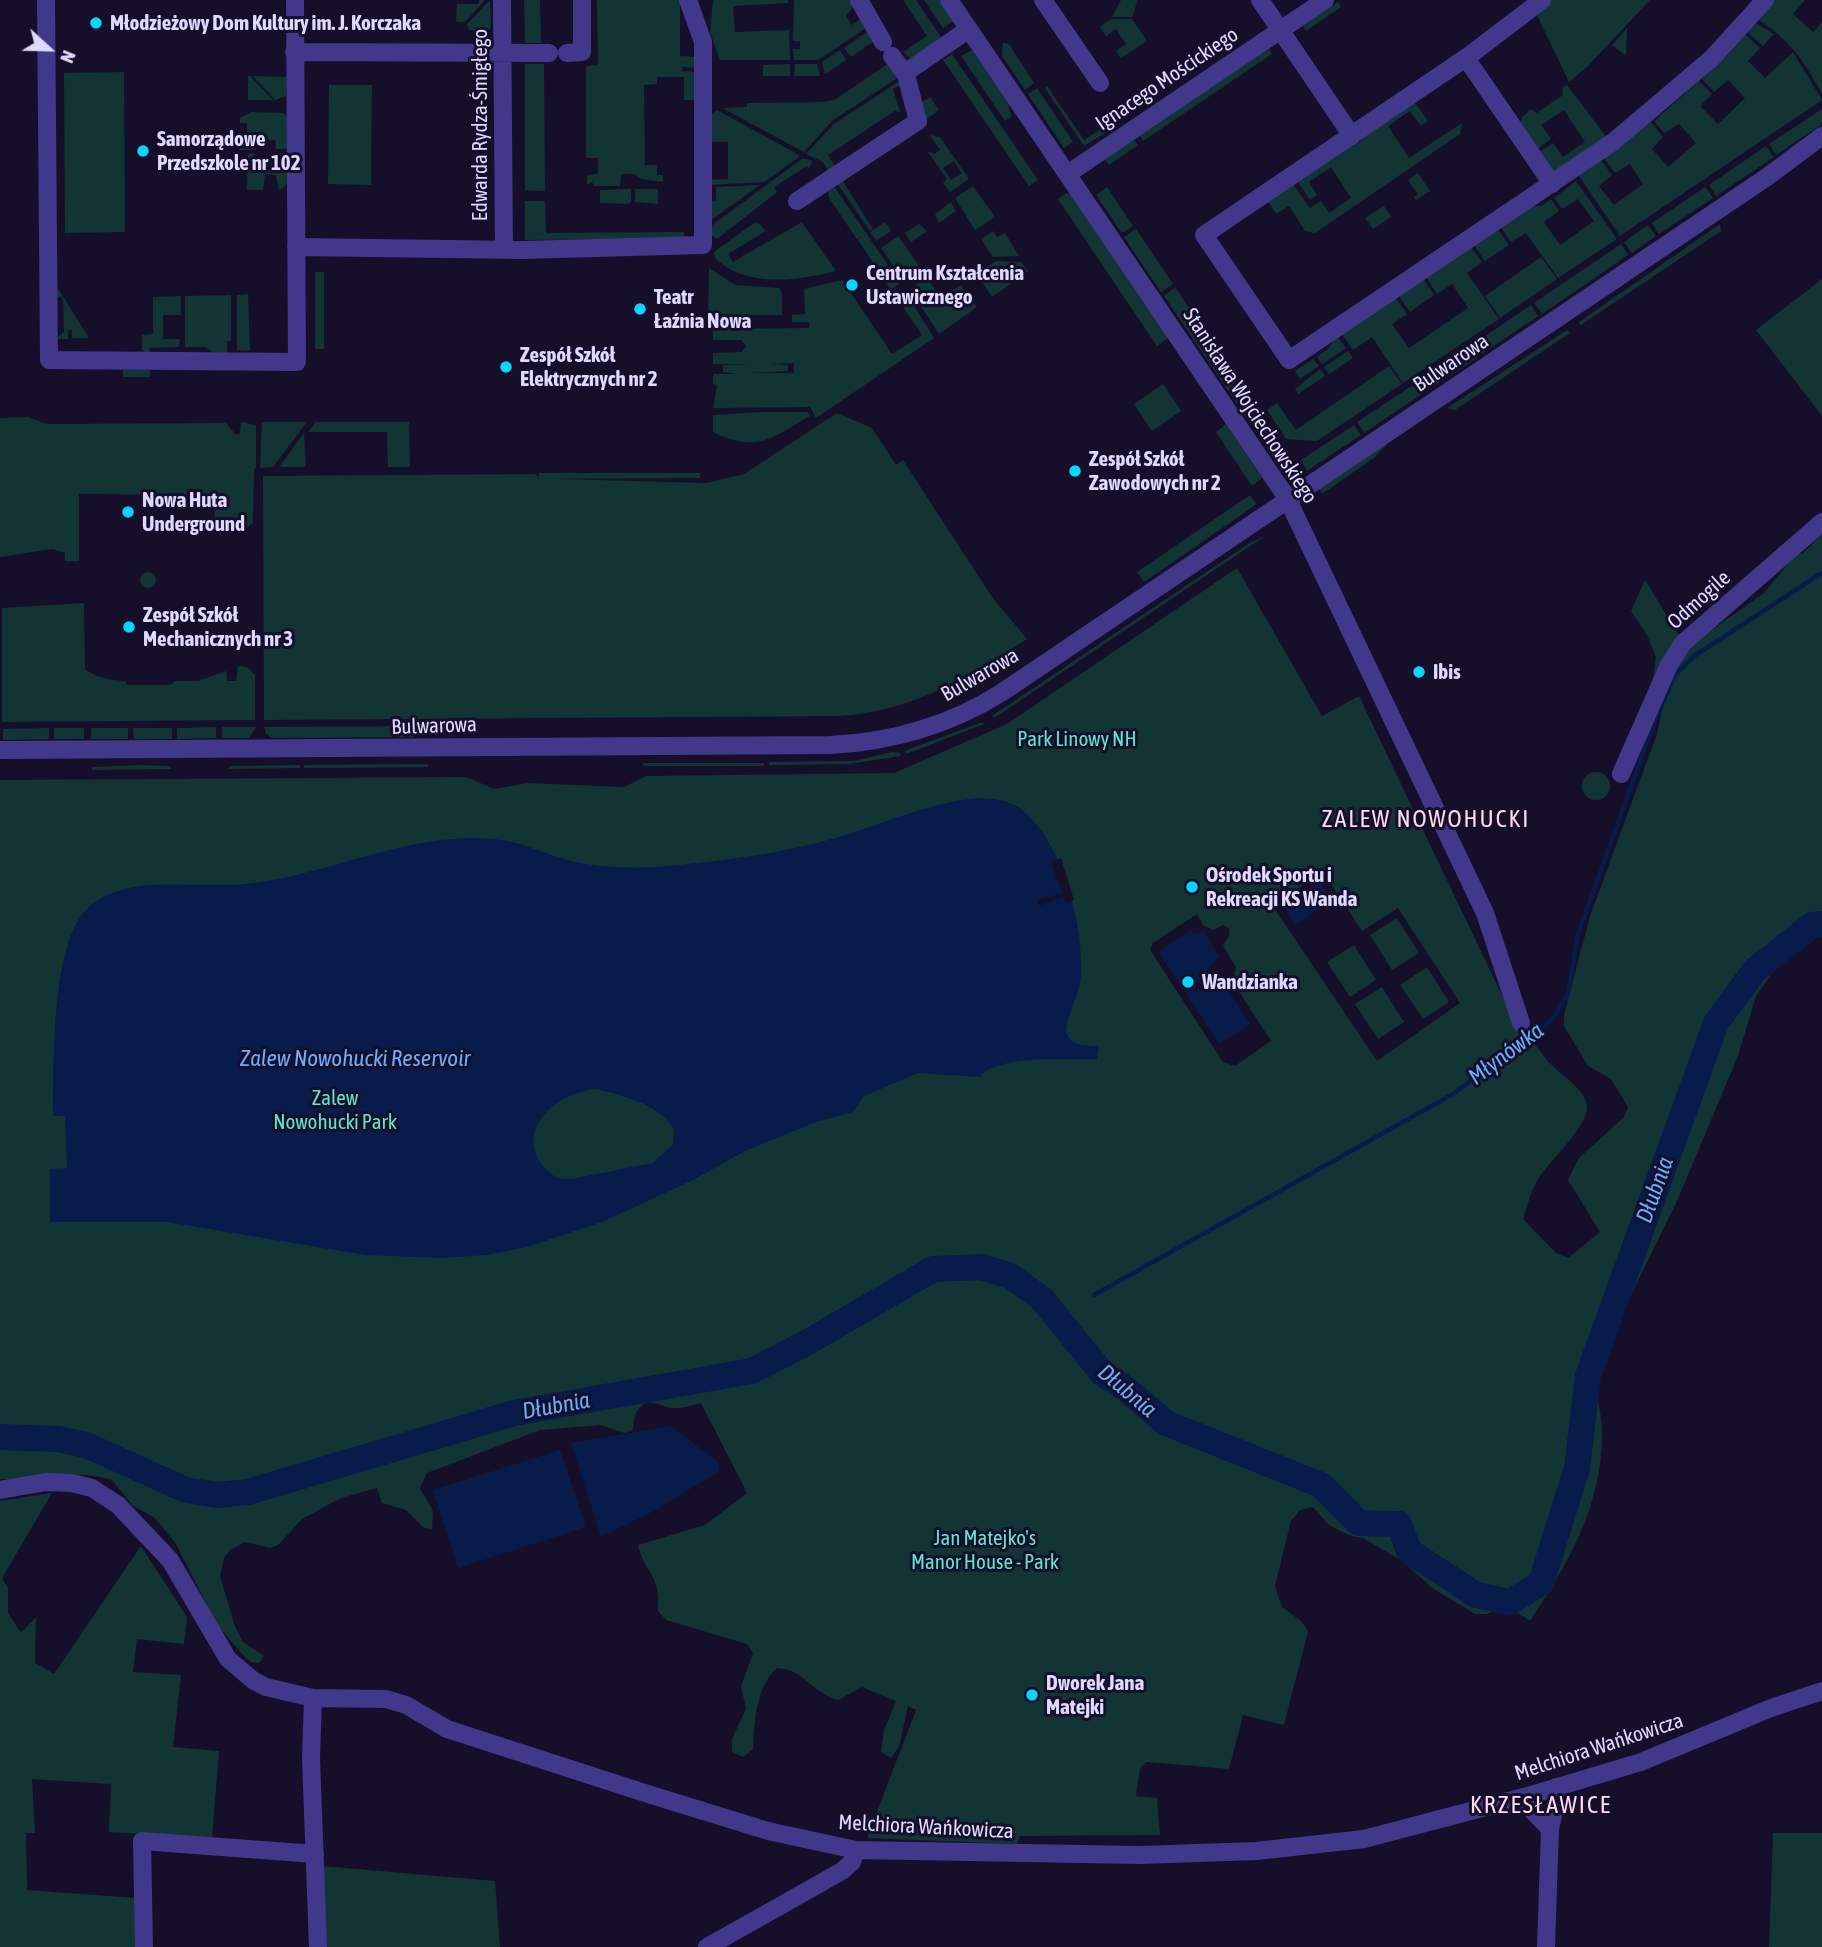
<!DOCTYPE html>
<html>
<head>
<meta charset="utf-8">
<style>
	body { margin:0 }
	#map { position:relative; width:1822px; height:1947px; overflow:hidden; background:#160f2a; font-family:"Asap Condensed",sans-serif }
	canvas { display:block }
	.north { position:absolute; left:14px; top:14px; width:70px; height:70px; -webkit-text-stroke:5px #160f2a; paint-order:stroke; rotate:112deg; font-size:19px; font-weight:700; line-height:28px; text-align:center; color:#e0d9ff }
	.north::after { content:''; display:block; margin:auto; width:24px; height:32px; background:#e0d9ff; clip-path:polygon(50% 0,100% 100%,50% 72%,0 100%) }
</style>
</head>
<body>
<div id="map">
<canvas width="1822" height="1947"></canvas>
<div class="north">N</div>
</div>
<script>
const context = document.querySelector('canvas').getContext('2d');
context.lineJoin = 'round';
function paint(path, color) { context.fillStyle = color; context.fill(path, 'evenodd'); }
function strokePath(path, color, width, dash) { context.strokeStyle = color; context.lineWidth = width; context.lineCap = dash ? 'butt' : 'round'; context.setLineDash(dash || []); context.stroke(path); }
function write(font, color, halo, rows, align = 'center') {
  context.font = font + ' "Asap Condensed",sans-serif'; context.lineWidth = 6; context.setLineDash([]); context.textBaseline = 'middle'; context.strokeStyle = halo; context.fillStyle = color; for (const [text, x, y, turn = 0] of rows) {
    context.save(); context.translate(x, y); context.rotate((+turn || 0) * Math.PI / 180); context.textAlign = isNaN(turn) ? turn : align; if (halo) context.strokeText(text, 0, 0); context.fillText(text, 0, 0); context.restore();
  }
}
const green = new Path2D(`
	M479,0H485L465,22H456L457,4H479Z
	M490,0L491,26L489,30H469L467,24Z
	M524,0H540L541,43H525Z
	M597,0H680V56L697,57V68L683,67L682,71L697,72V100H684V77H657V84L644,85L645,165H657V175H663V182L641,179L635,174H621L620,186H594L592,182L587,185V175L598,174V158H586V66L598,65Z
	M713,0H788V3L733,6L735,32L789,30L790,60H720L710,32Z
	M794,0H852L855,4L846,16L851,25L862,18L866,28L818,60H794L793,49H800V41H793Z
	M903,0H916L943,40L911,59L903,52L927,36Z
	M924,0H939L953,21L943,28Z
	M1121,0H1138L1132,17H1112Z
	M1551,0H1650L1587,67L1569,82L1536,13Z
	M1774,0H1805L1793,14L1813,32L1822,22V93C1804,62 1789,38 1758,20Z
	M1338,2L1341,7L1306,31L1303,26Z
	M1111,19H1132L1147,41L1121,58L1116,51L1126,44L1116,29L1106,36L1100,27Z
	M1755,23L1774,34L1763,46L1747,32Z
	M1627,28L1626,56L1612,45Z
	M868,31L874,41L851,57L844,48Z
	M1745,34L1760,48L1748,61L1765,78L1793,52L1822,100L1620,236L1579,176L1601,160L1612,175L1599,186L1614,205L1643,184L1630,164L1615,173L1604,158L1650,121L1663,137L1652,149L1668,167L1696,143L1679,124L1664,133L1654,121L1699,81L1712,94L1700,106L1718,124L1745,98L1728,80L1714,92L1702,79Z
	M1003,43L1009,44L1034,83L1025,90L1002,56Z
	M1269,49L1272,54L1143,141L1140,136Z
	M840,50L846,60L825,74L822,62Z
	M972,50L1008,102L1011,117L1005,121L961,56Z
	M952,54L1038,180L1029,186L943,60Z
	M889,63L899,77L832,121L804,152L722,108L747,107V103L824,102L836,99Z
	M525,64H544L545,191L525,190Z
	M790,64V76H763V65Z
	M795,64H817L820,76H794Z
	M124,72L125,232L65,233L64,73Z
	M248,76H250L273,100H248Z
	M253,76L287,77L286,96L275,100Z
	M901,80L902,84L893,89L900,112L895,111L828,155L836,168L830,174L823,162L806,154L834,124Z
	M329,85H372L371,185L328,184Z
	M1567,85L1608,139L1561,171H1553L1538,153L1553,143L1563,157L1585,142L1564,110L1541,125L1551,139L1536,150L1520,124L1522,117L1531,109L1537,113L1563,95L1562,88Z
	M1047,86L1084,140L1112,122L1115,127L1084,146L1045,88Z
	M1037,88L1073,142L1064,148L1028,94Z
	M930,97L939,110L924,121L919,104Z
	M1413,100L1428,121L1421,126L1410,111L1388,126L1409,158L1462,123L1460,134L1315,233L1305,231L1289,206L1276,214L1268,201L1293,184L1310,208L1321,201L1329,213L1351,198L1331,167L1309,182L1317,195L1310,200L1296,179L1338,152L1359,143L1374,126Z
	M1822,109V124L1776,155L1769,144Z
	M717,110L799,155V157L764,182L709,185V180L728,179V142H709L710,115Z
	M251,112L284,113L287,116L288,149H276L275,140H254V150H239V135L247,134V123H240V118Z
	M930,135L940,137L969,179L950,192L943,183L947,179L927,151L934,154L940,150ZM954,161L962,173L951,180L943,168Z
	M1134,140L1138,145L1109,165L1105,159Z
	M1766,146L1774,157L1716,196L1709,185Z
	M254,153L255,162H275V153H288C288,166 293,185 279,190L276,175L265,174L263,190H247L248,154Z
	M803,158L812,161L809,169L807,166L774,187L777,192L717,239L711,235V226Z
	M1418,173L1430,191L1416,200L1414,197L1418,194L1408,180Z
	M842,180L873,229L870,231L837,183Z
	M1576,181L1617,239L1558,278L1526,233L1511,242L1500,226L1530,206H1541L1551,199L1559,211L1544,222L1560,245L1594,221L1578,199L1562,209L1554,198Z
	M760,185L711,220L709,202L716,201V187Z
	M834,186L900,283L891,290L858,240L861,237L857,239L829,198L828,190Z
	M973,186L995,217L975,230L955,198Z
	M1107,187L1133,226L1122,233L1096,195Z
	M1705,187L1713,198L1659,234L1652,223Z
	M631,189V202L628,204L600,203V190Z
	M635,189H658V204L635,202Z
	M1066,193L1070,194L1168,338L1157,346L1058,199Z
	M525,201H545L546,233L684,232V238L525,240Z
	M951,202L956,211L939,223L935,214Z
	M1384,206L1391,217L1373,229L1365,218Z
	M802,222L836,271C796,281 746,288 715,258L714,252L754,223L760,224L766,231L728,254L733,262Z
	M885,222L891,231L876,241L870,232Z
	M919,224L927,231L911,242L905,233Z
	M1720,224L1721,231L1581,325L1579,322Z
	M1648,225L1656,236L1632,253L1624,242Z
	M1497,228L1509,245L1485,261L1473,244Z
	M1136,229L1173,284L1161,292L1124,237Z
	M993,231L997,237L1005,233L1019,256L993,257L981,239Z
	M898,236L920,267L901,277L881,248Z
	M1621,244L1628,255L1542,314L1534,303Z
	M1470,246L1482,262L1467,273L1499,319L1403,383L1372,337L1353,350L1341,333L1395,297L1407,314L1392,324L1409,348L1468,308L1477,321L1452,284L1437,294L1425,276Z
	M1541,257L1557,279L1500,318L1485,296Z
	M996,261L1021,262L1028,271L992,297L977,274Z
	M709,268L735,285L779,288L782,294V315H708Z
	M315,272H324V349H315Z
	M925,277L939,294L935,297L942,306L948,302L944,296L961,285L977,307L939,334L910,290Z
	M1423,278L1434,295L1410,312L1398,295Z
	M1822,279V416L1756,330Z
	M842,280L892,354L922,335L898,299L905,294L904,290L934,338L816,418L810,407L713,408L717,385L713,384V374H738L723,372V365H751L713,364V353L742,352L746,346L742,340H713V329L809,328V322H792V315L805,314L804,289ZM794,363V373H751L788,371V365L770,364Z
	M56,285L89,338H72V330H68V339H55L64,332L63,300L61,296L56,298Z
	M1175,287L1257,409L1246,417L1164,296Z
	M248,294L250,351L237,350V295Z
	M231,295V341H227V356L218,357L206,347H185V296Z
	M181,296V315H163V339H180L179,347L150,348L149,354L146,353L142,350V335L153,334V297Z
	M1531,305L1538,316L1479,356L1472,345Z
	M1567,330L1570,333L1455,410L1447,408Z
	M1337,336L1346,348L1322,364L1317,357L1328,349Z
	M1469,347L1477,358L1432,387L1425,377Z
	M1348,351L1353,358L1329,374L1324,367Z
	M1313,359L1319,366L1300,379L1295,371Z
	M1389,366L1402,384L1317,441L1286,439L1267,410L1277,403L1296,430Z
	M1320,369L1325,376L1298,394L1295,389Z
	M123,370H150V377H123Z
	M1422,379L1429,389L1364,433L1357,422Z
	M1163,384L1181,411L1152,431L1134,404Z
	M760,412H807L810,416C770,439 758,453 713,432V415Z
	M837,413L872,428L896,465L903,460L992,597L1027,639C968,678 911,712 838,716L264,720L263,476L536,474L538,479L539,473H700V478H694L557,479L707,483L744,474Z
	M1260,413L1291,459L1281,466L1248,421Z
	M28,417L47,424L226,423L236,435L240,434L241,422L256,425V468L254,469L253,523L247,528L215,529L214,495L79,494V561H65V553L52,549L0,557V418Z
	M262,422H307L273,467L260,468Z
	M316,422H409L410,467H388L387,432H308Z
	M1226,424L1262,478L1252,486L1216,432Z
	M1354,425L1361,435L1307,471L1301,460Z
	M304,433L306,467H279Z
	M1391,440L1374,458L1322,494L1319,488Z
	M1250,495L1257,504L1144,582L1137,572Z
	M1822,534V933L1816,934L1772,973L1756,996L1738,1056L1677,1201L1603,1352C1588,1390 1603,1401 1602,1437C1601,1507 1568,1564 1530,1621L1511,1608L1499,1607L1488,1614H1475L1432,1588L1404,1562L1363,1538L1351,1536L1329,1525L1313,1507L1300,1510L1291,1521L1275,1586L1282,1607L1301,1621L1308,1631L1284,1725L1243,1715L1229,1769L1146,1762L1140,1769L1136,1796L1157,1798L1160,1835L1020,1836L1017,1844L867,1838L916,1710L908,1706L899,1747L891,1758L881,1752L884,1730L896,1701L862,1687L838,1700C813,1694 804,1669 777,1668C756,1686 754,1723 753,1749L743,1757L732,1752V1739L746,1709L741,1686L753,1653L747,1644L666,1620L658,1611C660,1571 646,1577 638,1545L705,1525L747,1493L701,1403C693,1405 682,1409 673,1408C661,1408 648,1395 638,1410C633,1415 635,1424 632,1431L624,1433L601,1425L540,1430L427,1473L420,1488L433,1511L432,1529L424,1528L406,1510L382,1503L377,1488L341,1498L302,1519L278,1545L270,1548L245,1542L230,1550L224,1558L220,1576L235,1627L243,1642L264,1656L259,1663L251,1662L245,1657L217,1625L176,1544L155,1518L132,1505L112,1480C77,1468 36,1480 0,1479V780L466,777L494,789L528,783L624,787L646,776L894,773L1007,724L1237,568L1322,716L1359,696L1520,1033C1535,1039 1542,1057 1554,1067C1564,1077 1588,1092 1587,1108C1586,1130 1545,1164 1536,1183C1530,1194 1527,1207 1523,1219L1556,1253L1568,1258L1600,1232L1568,1180L1578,1159L1624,1117L1628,1107L1611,1079L1588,1066L1564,1026V1015L1590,916L1657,734L1664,701L1653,680L1656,657L1647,635L1631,611L1645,580L1677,632L1683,637L1706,634L1764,593L1796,554L1803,553ZM1323,872L1362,931L1398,908L1460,1003L1377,1061L1272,905ZM1197,914L1203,925L1213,930L1223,925L1229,928L1230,934L1223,945L1236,968L1232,981L1271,1041L1235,1066L1223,1062L1150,950L1153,943Z
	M1265,536L1009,708L994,718L992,716L1248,544Z
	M140 580a8 8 0 1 1 16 0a8 8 0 1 1-16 0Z
	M84,603L85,669C97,678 110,680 125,681L127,685H170L175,681H198L226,671L227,681H236L238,666L247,667L255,675V720L2,722V608Z
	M983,722L984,724L906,754L905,751L912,748Z
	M415,726L414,737L272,738L266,734L264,727Z
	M216,727V738L177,739V728Z
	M222,727H256L249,738H222Z
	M49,728V739L3,740V729Z
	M54,728H84V739H54Z
	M91,728H128V739H91Z
	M133,728H172V739H134Z
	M892,752L900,753L901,756L849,764L769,765V762L854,761Z
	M643,763H764V766H643Z
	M428,764V767L304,768V765Z
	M141,765L170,766L171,769L92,770V767Z
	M300,765V768L229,769V766Z
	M1582 786a14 14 0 1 1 28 0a14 14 0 1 1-28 0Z
	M1397,918L1419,953L1392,970L1370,935Z
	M1354,945L1376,980L1350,997L1327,962Z
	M1427,967L1449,1002L1423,1019L1400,985Z
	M1382,987L1404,1022L1378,1039L1355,1004Z
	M52,1493L2,1578L8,1588V1613L21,1633L36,1617L35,1663L54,1674L141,1546L187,1617L184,1644L137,1639L133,1672L181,1675L173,1747L219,1751L212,1838L109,1832L111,1784L32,1779L35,1833H26L27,1890L137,1898V1947H0V1501Z
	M1773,1833H1822V1947H1769Z
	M322,1866L495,1881L500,1947H324Z`);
const water = new Path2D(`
	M981,798C994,799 1007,800 1018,807C1061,836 1084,925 1081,974C1080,995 1068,1011 1066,1031C1071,1048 1085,1045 1099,1046L1097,1059C1069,1060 997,1054 980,1077L918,1073L864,1096L853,1112L816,1122L745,1151L691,1181L602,1222L527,1247L486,1255L442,1258L365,1255L167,1222H50V1169L67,1168L65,1116H53C54,1067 50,940 89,907C124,876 184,886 226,885C316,883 403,830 494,839C518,841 541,852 564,859C593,867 625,869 655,867C716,862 780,854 839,837C886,823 932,801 981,798ZM596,1089C622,1095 659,1104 674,1129L673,1144L653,1163L571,1179L557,1178C506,1143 547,1094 596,1089Z
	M1320,882L1332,901L1295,925L1283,906Z
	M1191,930L1194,934L1203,931L1219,956L1193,988L1196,991L1219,976L1250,1024L1219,1044L1159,952Z
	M671,1426L719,1463L718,1472L652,1512L601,1537L571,1443Z
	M560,1450L586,1527L458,1568L433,1490Z`);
const pier = new Path2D(`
	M1061,858L1074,900L1066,903L1063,897L1039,906L1037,900L1062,893L1051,862Z`);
const stream = new Path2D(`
	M1094,1295L1453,1094L1552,1020L1568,994L1578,934L1655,720L1675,675L1694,656L1822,573
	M1039,1297L1051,1293`);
const river = new Path2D(`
	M0,1437L58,1439L86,1445L186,1490L217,1495L248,1492L514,1413L752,1371L808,1342L933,1269L982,1267L1010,1276L1042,1299L1103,1374L1125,1388L1166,1423L1321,1485L1359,1523L1399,1524L1409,1551L1476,1595L1510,1602L1541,1583L1577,1468L1588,1376L1716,1023L1755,970L1812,925L1822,924`);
const minor = new Path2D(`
	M46,0L49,360L297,362L295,0
	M502,0L504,249
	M859,0L883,42
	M949,0L1287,498L1485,913L1521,1023
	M1043,0L1100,83
	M1260,0L1352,136
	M1542,0L1470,55L1204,235L1289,360L1613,142L1712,58L1765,0
	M294,52L549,53
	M567,53L582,52V0
	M1466,58L1552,184
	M905,73L969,29
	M1069,173L1325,0
	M797,201L918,121L906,75L892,56
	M296,247L523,250L703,245V42L688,0
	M0,750L830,745C890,742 950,725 1001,693L1767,177L1822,136
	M1621,774L1669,665L1683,643L1822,522
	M0,1490L46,1482L72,1483L92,1488L118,1505L170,1560L228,1659L254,1681L266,1687L313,1698L386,1699L406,1705L447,1729L648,1794L768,1831L856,1850L1140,1855L1256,1851L1364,1839L1524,1797L1641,1762L1771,1708L1822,1691
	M313,1698L311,1758L318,1947
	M1524,1797L1528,1806L1550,1829
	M144,1947L142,1841L315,1854
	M707,1947L842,1871L852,1862L856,1850
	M1546,1947L1550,1829L1557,1797L1556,1787`);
const markers = [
	[96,23,7,"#05d5ff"],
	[143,151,7,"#05d5ff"],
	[852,285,7,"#05d5ff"],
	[640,309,7,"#05d5ff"],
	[506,367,7,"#05d5ff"],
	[1075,471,7,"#05d5ff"],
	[128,512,7,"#05d5ff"],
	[129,627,7,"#05d5ff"],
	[1419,672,7,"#05d5ff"],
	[1192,887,7,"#05d5ff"],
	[1188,982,7,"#05d5ff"],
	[1032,1695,7,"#05d5ff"]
];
const poiNames = [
	["Młodzieżowy Dom Kultury im. J. Korczaka",110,23],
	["Samorządowe",157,139],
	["Przedszkole nr 102",157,163],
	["Centrum Kształcenia",866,273],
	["Ustawicznego",866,297],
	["Teatr",654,297],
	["Łaźnia Nowa",654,321],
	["Zespół Szkół",520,355],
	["Elektrycznych nr 2",520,379],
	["Zespół Szkół",1089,459],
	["Zawodowych nr 2",1089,483],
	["Nowa Huta",142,500],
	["Underground",142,524],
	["Zespół Szkół",143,615],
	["Mechanicznych nr 3",143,639],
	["Ibis",1433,672],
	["Ośrodek Sportu i",1206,875],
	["Rekreacji KS Wanda",1206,899],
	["Wandzianka",1202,982],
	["Dworek Jana",1046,1683],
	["Matejki",1046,1707]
];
const streetNames = [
	["Ignacego Mościckiego",1167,79,-34],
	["Edwarda Rydza-Śmigłego",480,125,-90],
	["Bulwarowa",1451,363,-34],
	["Stanisława Wojciechowskiego",1250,406,57],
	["Odmogile",1699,600,-42],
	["Bulwarowa",980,675,-30],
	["Bulwarowa",434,726,-2],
	["Melchiora Wańkowicza",1599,1747,-18],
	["Melchiora Wańkowicza",926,1827,3]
];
const parkNames = [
	["Park Linowy NH",1077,739],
	["Zalew",335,1098],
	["Nowohucki Park",335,1122],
	["Jan Matejko's",985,1538],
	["Manor House - Park",985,1562]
];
const waterNames = [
	["Młynówka",1506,1054,-37],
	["Zalew Nowohucki Reservoir",355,1059],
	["Dłubnia",1655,1190,-70],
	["Dłubnia",1127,1391,40],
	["Dłubnia",556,1406,-10]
];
const quarterNames = [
	["ZALEW NOWOHUCKI",1426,819],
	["KRZESŁAWICE",1541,1805]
];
paint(green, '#123435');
paint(water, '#081c4b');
paint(pier, '#160f2a');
strokePath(stream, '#081c4b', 4.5);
strokePath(river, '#081c4b', 26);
strokePath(minor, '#41388c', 18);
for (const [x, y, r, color] of markers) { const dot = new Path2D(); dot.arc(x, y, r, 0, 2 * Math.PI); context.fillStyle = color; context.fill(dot); strokePath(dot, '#160f2a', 2.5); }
write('bold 21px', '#e0d9ff', '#160f2a', poiNames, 'left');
write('21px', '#e0d9ff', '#160f2a', streetNames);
write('21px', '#5ee6cd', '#160f2a', parkNames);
write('italic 23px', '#67aeff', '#160f2a', waterNames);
context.letterSpacing = '2px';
write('24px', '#ffdbef', '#160f2a', quarterNames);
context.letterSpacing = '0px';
</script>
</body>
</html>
